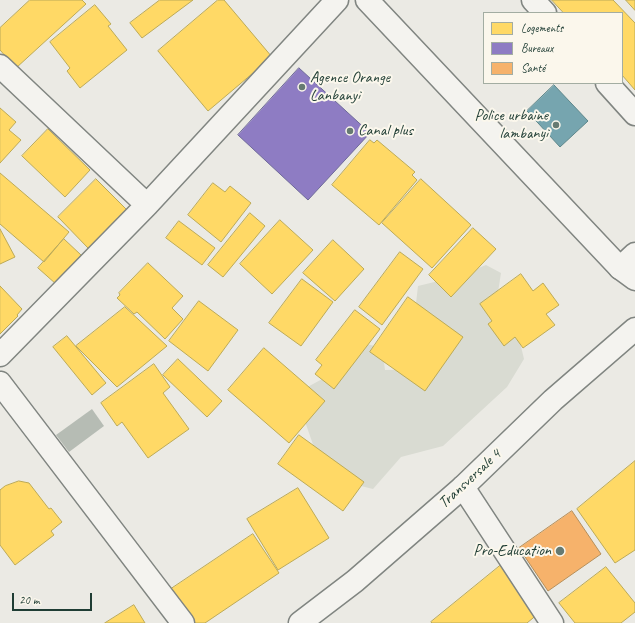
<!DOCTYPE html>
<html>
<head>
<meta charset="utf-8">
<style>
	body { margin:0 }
	#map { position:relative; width:635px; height:623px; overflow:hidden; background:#ebeae4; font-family:Caveat,sans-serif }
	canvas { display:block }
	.legend { position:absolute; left:483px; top:12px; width:140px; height:72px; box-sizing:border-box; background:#fbf7ec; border:1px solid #a3ada2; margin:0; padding:5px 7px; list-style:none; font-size:12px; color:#1f3d34 }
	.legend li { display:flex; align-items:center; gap:8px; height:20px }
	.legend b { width:20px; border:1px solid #a3ada2 }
	.scale { position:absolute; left:12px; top:593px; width:80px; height:18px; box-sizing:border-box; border:2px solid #1f3d34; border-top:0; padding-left:5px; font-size:12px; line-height:14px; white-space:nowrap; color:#1f3d34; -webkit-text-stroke:3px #fbf7ec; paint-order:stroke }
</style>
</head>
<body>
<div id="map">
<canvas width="635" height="623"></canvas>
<ul class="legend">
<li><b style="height:11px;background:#ffd966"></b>Logements</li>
<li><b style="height:11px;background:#8e7cc3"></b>Bureaux</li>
<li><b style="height:11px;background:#f6b26b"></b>Santé</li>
</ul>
<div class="scale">20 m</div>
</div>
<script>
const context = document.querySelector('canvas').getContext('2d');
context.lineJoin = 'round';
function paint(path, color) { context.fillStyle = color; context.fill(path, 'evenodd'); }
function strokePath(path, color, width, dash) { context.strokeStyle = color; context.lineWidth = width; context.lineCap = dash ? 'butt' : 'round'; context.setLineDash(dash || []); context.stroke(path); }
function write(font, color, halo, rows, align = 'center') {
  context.font = font + ' Caveat,sans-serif'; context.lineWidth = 4; context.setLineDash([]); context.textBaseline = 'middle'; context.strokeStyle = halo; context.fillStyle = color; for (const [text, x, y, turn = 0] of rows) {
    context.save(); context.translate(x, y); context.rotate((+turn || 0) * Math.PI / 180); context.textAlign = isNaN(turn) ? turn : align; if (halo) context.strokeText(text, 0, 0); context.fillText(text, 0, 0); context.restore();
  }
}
const green = new Path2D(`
	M486,265L501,273L496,305L519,338L524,359L507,387L443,446L401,457L373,489L353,484L317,456L301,410L302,390L337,371L363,343L382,348L385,370L429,369L415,312L418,286L459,276Z`);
const water = new Path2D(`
	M92,409L104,426L69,452L56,435Z`);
const homes = new Path2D(`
	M30,0H82L86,4L16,68L0,50V28Z
	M160,0H193L142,38L130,23Z
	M218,0H224L272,57L208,111L158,51Z
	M552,0H613L635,23V90L622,75V13H564Z
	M626,0H635V10Z
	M95,5L111,24L108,26L127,50L80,88L67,71L70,68L50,42Z
	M0,108L16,122L9,130L21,140L0,163Z
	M48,129L90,170L65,197L22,156Z
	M370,140L374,143L377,140L415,172L412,175L417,180L379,225L332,185Z
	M0,173L69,232L44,262L0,224Z
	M96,179L127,210L88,248L58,217Z
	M421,179L471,225L432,268L382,223Z
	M213,183L225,192L230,186L251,203L221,242L188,215Z
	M250,213L265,226L223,277L208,265Z
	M280,220L313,250L272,294L240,264Z
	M179,221L215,248L202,265L166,238Z
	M473,228L496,249L451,297L429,275Z
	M0,229L15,257L0,264Z
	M64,239L81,255L56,284L38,268Z
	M333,240L364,269L335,301L303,273Z
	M400,252L423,269L382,325L359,307Z
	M148,263L183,296L172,308L183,319L165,339L137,312L134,314L117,298L120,295L119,293Z
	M521,274L533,291L543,283L559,305L546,314L555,325L523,348L515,337L504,346L488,324L492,321L480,304Z
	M302,279L333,302L301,346L269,323Z
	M0,286L22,309L17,315L18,316L0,334Z
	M408,297L463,337L425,391L370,352Z
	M199,301L238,330L208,371L169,341Z
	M125,307L167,346L117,387L76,346Z
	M355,310L380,329L334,389L315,374L322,365L316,360Z
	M67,336L106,383L92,395L53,347Z
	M264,348L325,401L289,443L228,390Z
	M178,359L222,401L207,417L163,375Z
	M154,364L170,387L163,393L189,429L148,458L122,422L117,426L101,403Z
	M299,435L364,482L343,511L278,464Z
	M635,461V550L615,563L577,509Z
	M19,481L29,483L49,509L51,508L62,522L51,531L54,535L15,565L0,545V490L5,486Z
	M298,488L329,538L278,570L247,519Z
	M253,534L279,573L205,623H189L168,591Z
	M501,565L539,613L527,623H432L431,622Z
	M606,567L635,603V612L621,623H575L559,603Z
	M134,605L145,623H105Z`);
const offices = new Path2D(`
	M299,68L370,133L308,200L238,135Z`);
const health = new Path2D(`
	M572,511L601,554L548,591L519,548Z`);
const public = new Path2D(`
	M554,85L588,121L560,147L527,111Z`);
const minor = new Path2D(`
	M533,0L545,13
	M0,66L147,205
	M607,83L635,114
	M620,268L635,254
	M0,355L147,205L337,0
	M0,383L183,623
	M463,487L552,623`);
const major = new Path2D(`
	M367,0L620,268L635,279
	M300,623L355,581L463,487L553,400L635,329`);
const markers = [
	[302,87,4,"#667a72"],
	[556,125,4,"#667a72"],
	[350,131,4,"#667a72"],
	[560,551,5,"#667a72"]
];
const poiNames = [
	["Agence Orange",310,78],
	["Lanbanyi",310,96],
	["Police urbaine",548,116,"right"],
	["lambanyi",548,134,"right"],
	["Canal plus",358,131],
	["Pro-Education",551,551,"right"]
];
const streetNames = [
	["Transversale 4",470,479,-43]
];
paint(green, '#d9dbd2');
paint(water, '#b6bcb4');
paint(homes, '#ffd966');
strokePath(homes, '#bcaa57', 1);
paint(offices, '#8e7cc3');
strokePath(offices, '#6d6998', 1);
paint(health, '#f6b26b');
strokePath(health, '#b68f5a', 1);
paint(public, '#76a5af');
strokePath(public, '#5c868a', 1);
strokePath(minor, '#808581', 25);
strokePath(major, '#808581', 25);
strokePath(minor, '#f4f3ef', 22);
strokePath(major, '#f4f3ef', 22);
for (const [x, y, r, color] of markers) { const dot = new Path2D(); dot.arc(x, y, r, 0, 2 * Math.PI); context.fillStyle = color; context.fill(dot); strokePath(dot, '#fbf7ec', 1.5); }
write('16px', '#1f3d34', '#fbf7ec', poiNames, 'left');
write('16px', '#1f3d34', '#fbf7ec', streetNames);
</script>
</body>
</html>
